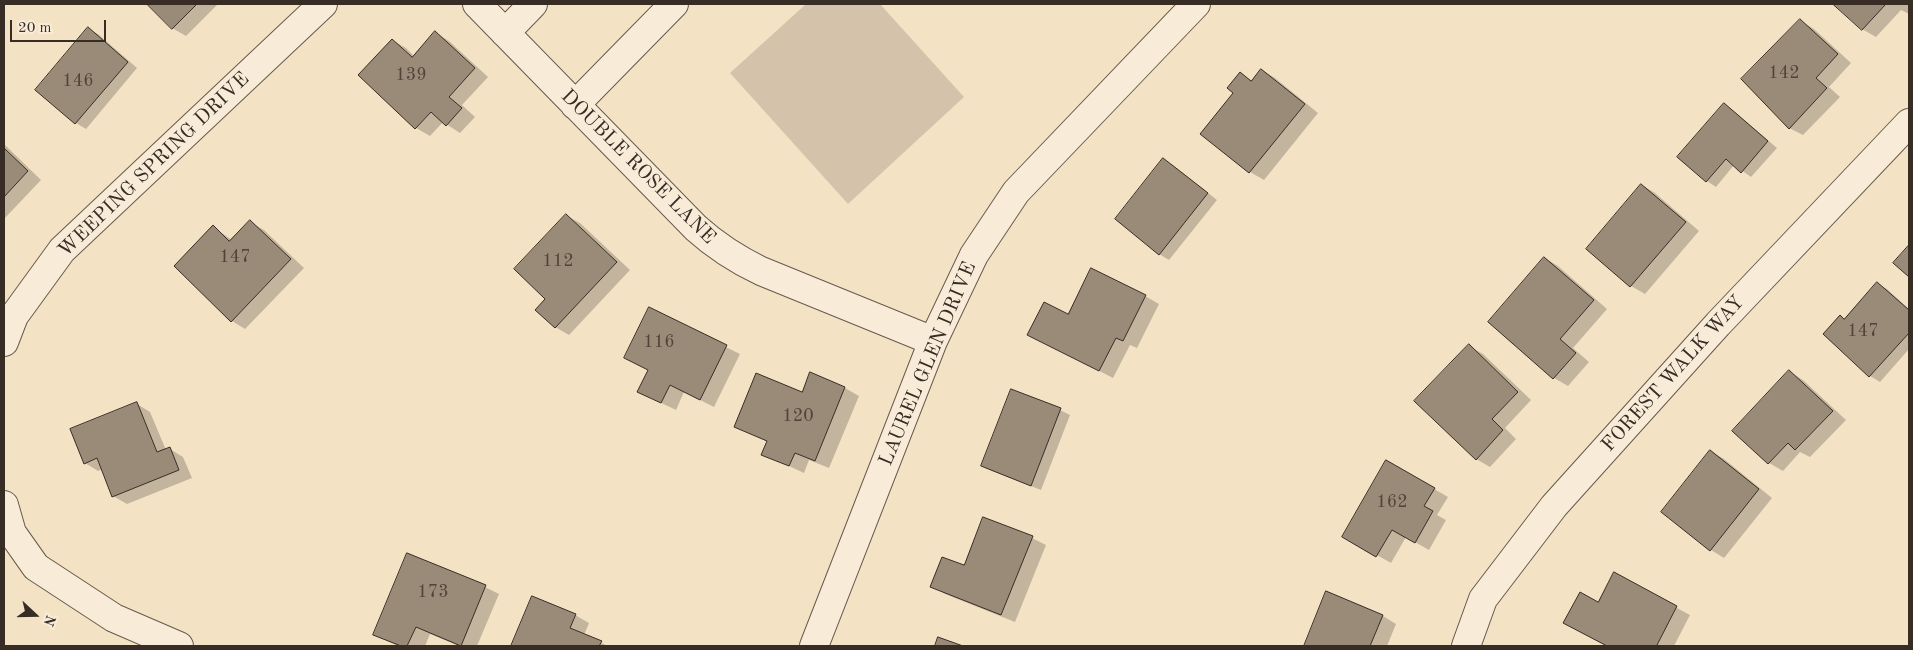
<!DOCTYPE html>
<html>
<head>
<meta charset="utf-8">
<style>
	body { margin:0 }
	#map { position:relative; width:1913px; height:650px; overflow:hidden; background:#f4e2c5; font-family:"Old Standard TT",serif }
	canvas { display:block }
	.frame { position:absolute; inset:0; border:5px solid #372d25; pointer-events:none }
	.north { position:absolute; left:10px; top:590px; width:50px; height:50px; -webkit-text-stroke:4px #f8ecd9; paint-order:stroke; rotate:111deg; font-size:14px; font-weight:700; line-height:20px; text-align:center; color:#372d25 }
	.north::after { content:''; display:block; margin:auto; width:18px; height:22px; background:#372d25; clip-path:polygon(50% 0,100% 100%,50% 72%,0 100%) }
	.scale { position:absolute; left:10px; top:20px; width:96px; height:22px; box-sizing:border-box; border:2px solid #372d25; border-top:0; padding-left:6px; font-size:15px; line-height:18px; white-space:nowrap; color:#372d25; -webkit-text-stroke:4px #f8ecd9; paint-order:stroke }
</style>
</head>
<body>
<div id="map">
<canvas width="1913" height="650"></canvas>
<div class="frame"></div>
<div class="north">N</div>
<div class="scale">20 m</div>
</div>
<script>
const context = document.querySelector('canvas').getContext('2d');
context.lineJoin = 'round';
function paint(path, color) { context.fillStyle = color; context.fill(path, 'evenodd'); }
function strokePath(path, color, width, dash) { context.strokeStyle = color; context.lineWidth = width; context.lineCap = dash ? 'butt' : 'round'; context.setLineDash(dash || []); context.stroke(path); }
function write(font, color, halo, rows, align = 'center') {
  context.font = font + ' "Old Standard TT",serif'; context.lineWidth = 5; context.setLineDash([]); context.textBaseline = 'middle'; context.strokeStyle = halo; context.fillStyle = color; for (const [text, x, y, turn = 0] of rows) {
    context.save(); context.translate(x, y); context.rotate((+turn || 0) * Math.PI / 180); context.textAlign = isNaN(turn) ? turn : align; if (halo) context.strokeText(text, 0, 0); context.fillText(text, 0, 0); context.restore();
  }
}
const green = new Path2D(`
	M806,4H880L964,97L848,204L730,73Z`);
const shadow = new Path2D(`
	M149,4H218L186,36L172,28Z
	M1835,4H1909V14L1901,10L1876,37L1862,29Z
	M1801,21L1814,29L1851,63L1829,87L1840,97L1803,135L1789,128Z
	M88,29L98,34L137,68L86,129L76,123L37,89Z
	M436,33L449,41L488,77L462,105L475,117L460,133L443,122L430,136L416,128L360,75L392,40L406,48L414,56Z
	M1262,70L1275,78L1318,113L1264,180L1250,172L1202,134L1235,93L1240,74L1253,81Z
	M1724,105L1734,111L1777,148L1751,177L1734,165L1716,187L1707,181Z
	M4,144L41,180L4,219Z
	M1164,160L1173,165L1217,200L1169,260L1159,254Z
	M1642,185L1655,193L1699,231L1645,294L1631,286L1587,249Z
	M567,216L580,223L630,270L569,335L555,327L547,299Z
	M250,222L264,230L304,268L245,329L232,321L213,227L232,240Z
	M1545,258L1558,266L1607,309L1573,348L1589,362L1568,386L1554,378L1490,322Z
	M1877,283L1887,289L1909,309V349L1880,382L1870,376L1825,333L1840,316L1846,320Z
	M1145,296L1159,304L1137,348L1130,345L1113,378L1029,335L1069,316Z
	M649,309L740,354L714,407L684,392L676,410L653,399Z
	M1469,346L1483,354L1531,400L1505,428L1516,439L1490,467L1476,459Z
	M1790,372L1803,380L1846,420L1810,457L1800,452L1783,471L1769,463L1734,431Z
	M810,374L845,388L859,396L829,468L809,460L804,473L763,454L768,442L736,426L802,393Z
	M137,404L150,412L166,450L170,449L183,457L192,478L127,504L113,496L103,469L98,471L85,463Z
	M1060,410L1070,415L1041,490L992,471L982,466Z
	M1710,451L1724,459L1772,498L1724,558L1711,550L1662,512Z
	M1386,461L1448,497L1437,515L1446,520L1429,550L1406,537L1391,563L1343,536Z
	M1032,538L1046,545L1015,622L945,594L932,586L964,567Z
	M408,554L485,587L499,594L477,646H459L430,634L425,646H398L374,634Z
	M1614,574L1690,615L1674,646H1608L1578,630L1598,603Z
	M1327,592L1383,616L1396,624L1387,646H1305Z
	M533,597L575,615L589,623L584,635L608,646H513Z`);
const building = new Path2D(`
	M147,4H197L172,29Z
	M1833,4H1886L1862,30Z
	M1800,19L1838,54L1816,78L1827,88L1789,129L1741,79Z
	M88,27L128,62L75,124L35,90Z
	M435,31L475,68L449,97L462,108L446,126L431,112L415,129L358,75L392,39L412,57Z
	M1261,69L1305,104L1249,173L1200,134L1233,93L1227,88L1240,72L1251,81Z
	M1724,103L1768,141L1741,173L1726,159L1706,182L1677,157Z
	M4,148L28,171L4,197Z
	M1163,158L1208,193L1159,255L1115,219Z
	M1641,184L1686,222L1630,287L1586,249Z
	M566,214L617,262L555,328L535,310L545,299L514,269Z
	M250,220L291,259L231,322L174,266L213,225L229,241Z
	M1909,245V277L1893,263Z
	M1544,257L1594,300L1560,339L1576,353L1553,379L1488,322Z
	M1091,268L1146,295L1123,341L1116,338L1099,371L1027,335L1044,302L1068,314Z
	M1877,282L1909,310V333L1869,377L1823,334L1840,315L1844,319Z
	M649,307L727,345L700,400L670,385L661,403L637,392L648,370L624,358Z
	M1469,344L1518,392L1492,419L1503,430L1476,460L1414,401Z
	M1789,370L1833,411L1795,450L1788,443L1768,464L1732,431Z
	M810,372L845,387L815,461L795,453L789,466L761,455L767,441L734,427L756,373L802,392Z
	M1011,389L1061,408L1031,486L981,466Z
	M137,402L157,452L170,447L179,470L112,497L97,458L84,464L70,429Z
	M1710,450L1759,489L1710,551L1661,512Z
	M1386,460L1435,488L1424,506L1433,511L1415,543L1392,530L1376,557L1342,537Z
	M983,517L1033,536L1001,615L930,587L942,557L964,565Z
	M407,553L486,585L461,646L416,627L407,646H401L373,635Z
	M1614,572L1677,606L1657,645L1660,646H1607L1563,623L1580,592L1598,602Z
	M1326,591L1383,615L1370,646H1304Z
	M532,596L576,614L570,628L602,641L599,646H511Z
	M938,637L963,646H935Z`);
const minor = new Path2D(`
	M477,4L696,228C716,246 736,259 761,271L933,341
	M505,33L533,4
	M575,105L674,4
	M4,342L14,316L62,250L323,4
	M4,505L12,533L36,567L114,618L179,646
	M814,646L933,341L974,255L1016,192L1196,4
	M1466,646L1483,599L1554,506L1718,324L1909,123`);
const numberNames = [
	["142",1784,73],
	["139",411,75],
	["146",78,81],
	["147",235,257],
	["112",558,261],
	["147",1863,331],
	["116",659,342],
	["120",798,416],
	["162",1392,502],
	["173",433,592]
];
const streetNames = [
	["WEEPING SPRING DRIVE",154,165,-44],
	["DOUBLE ROSE LANE",638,167,45],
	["LAUREL GLEN DRIVE",928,364,-67],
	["FOREST WALK WAY",1673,374,-48]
];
paint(green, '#d4c3aa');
paint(shadow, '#0003');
paint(building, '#998b78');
strokePath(building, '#372d25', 1);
strokePath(minor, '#665a4d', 30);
strokePath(minor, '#f8ecd9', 28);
write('18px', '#50443a', null, numberNames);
write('20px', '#372d25', '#f8ecd9', streetNames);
</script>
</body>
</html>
